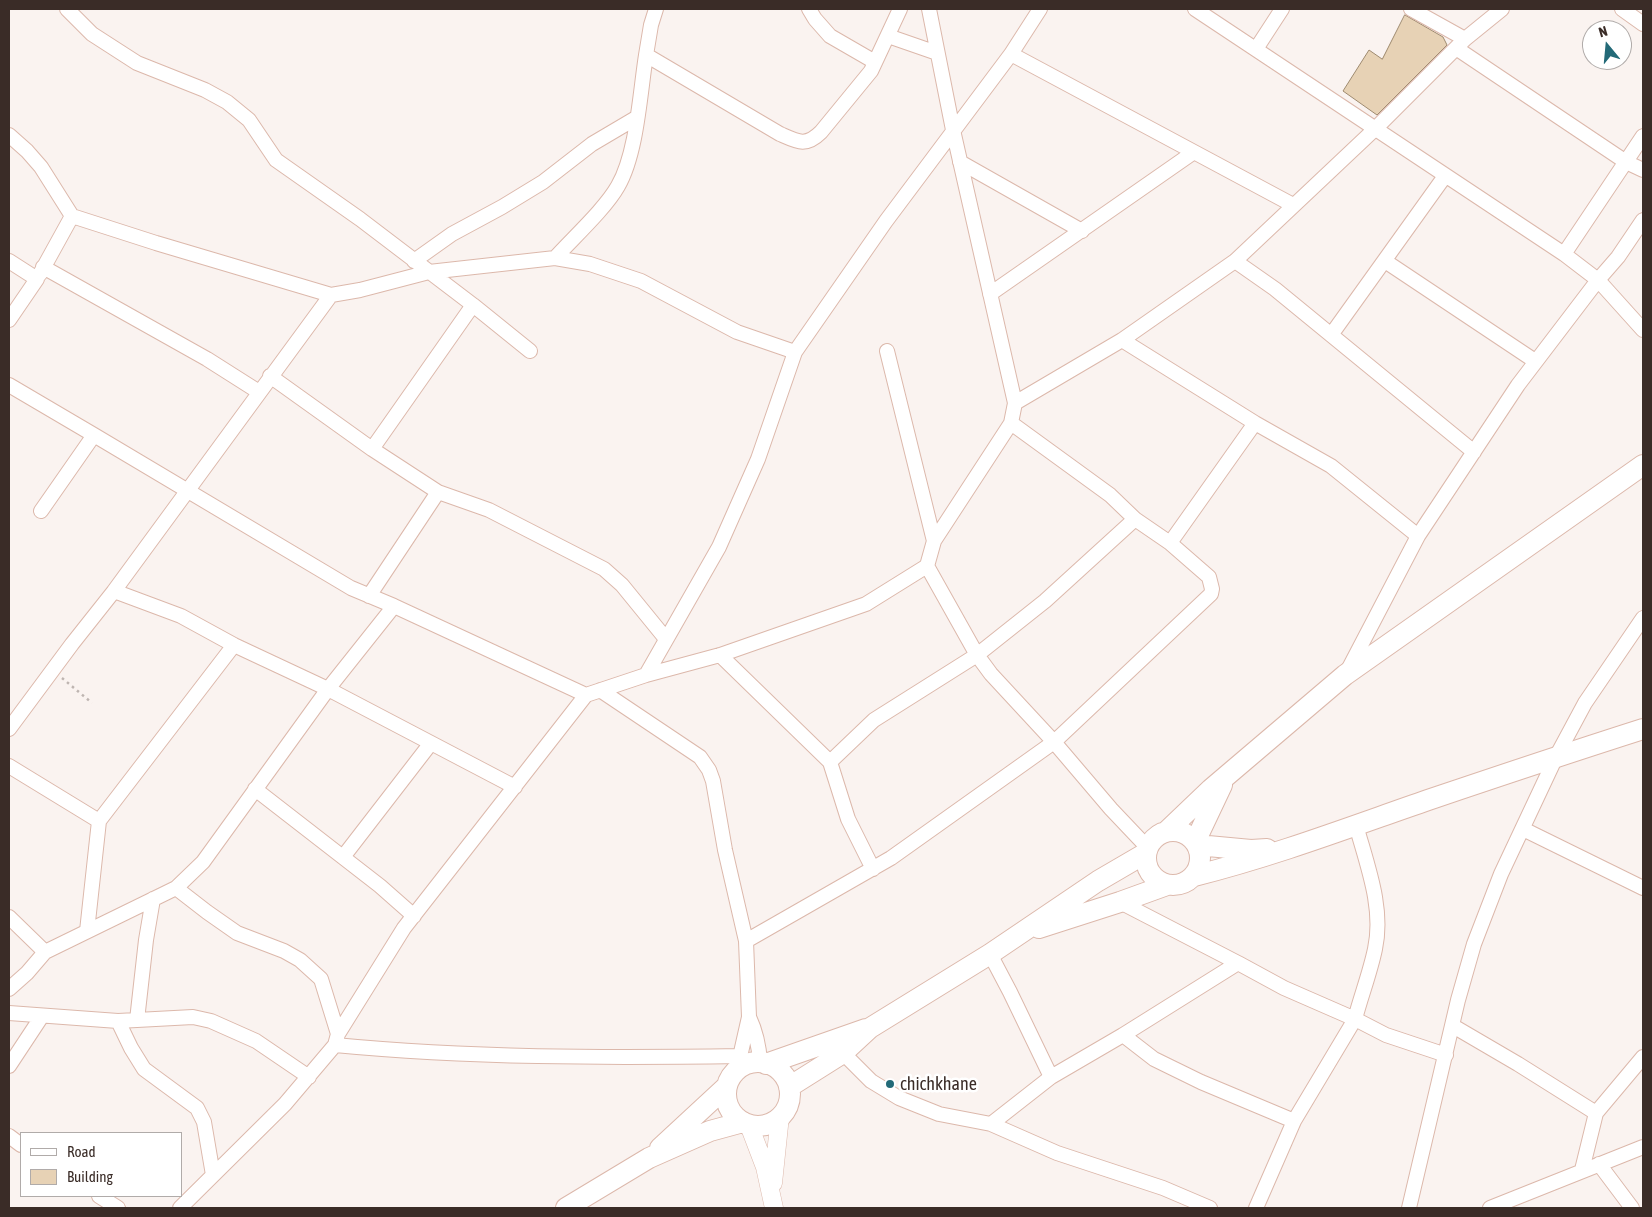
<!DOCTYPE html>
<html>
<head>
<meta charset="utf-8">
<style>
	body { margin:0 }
	#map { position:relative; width:1652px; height:1217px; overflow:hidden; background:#faf3f0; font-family:"Asap Condensed",sans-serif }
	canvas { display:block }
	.frame { position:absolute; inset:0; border:10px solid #3a2c27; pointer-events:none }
	.legend { position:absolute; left:20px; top:1132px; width:162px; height:65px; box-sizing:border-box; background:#fff; border:1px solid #b0aba9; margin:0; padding:6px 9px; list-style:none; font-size:15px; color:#3a2c27 }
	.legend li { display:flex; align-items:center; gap:10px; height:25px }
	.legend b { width:25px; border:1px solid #b0aba9 }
	.north { position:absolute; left:1582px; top:20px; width:50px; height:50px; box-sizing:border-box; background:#fff; border:1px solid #b0aba9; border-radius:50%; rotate:343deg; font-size:14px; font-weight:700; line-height:20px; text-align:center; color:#3a2c27 }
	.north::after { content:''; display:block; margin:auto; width:18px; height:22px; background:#236a78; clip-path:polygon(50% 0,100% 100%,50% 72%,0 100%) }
</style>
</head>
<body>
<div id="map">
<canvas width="1652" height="1217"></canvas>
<div class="frame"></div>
<ul class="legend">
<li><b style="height:6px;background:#fff"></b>Road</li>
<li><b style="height:14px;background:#e7d2b5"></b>Building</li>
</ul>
<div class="north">N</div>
</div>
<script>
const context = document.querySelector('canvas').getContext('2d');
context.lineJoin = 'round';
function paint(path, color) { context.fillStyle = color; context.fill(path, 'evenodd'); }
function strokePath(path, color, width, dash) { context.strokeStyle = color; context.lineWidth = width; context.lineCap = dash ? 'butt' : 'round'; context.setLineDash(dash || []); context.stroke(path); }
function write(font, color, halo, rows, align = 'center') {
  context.font = font + ' "Asap Condensed",sans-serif'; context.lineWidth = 5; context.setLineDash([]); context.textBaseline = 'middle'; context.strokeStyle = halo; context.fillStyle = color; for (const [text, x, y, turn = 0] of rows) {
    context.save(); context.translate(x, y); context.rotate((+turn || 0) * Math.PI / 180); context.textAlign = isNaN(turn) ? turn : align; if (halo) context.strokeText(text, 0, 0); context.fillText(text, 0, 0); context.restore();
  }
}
const building = new Path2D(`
	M1405,15L1443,37L1447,45L1377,115L1343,91L1369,50L1382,59Z`);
const path = new Path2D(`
	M62,678L92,703`);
const minor = new Path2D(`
	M67,9L92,34L137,63L205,90L227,102L249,120L276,160L360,219L473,305L530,351
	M809,9L815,19L830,36L875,62
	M1195,9L1564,254L1598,280L1643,330
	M1411,9L1465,39
	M1622,9L1643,24
	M888,36L937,53
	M1456,48L1626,162L1643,170
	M1256,49L1282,9
	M1011,54L1040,9
	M646,55L651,25L656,9
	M9,135L27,151L41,167L72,216L156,243L331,295L360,290L429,272L555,258L590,264L641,281L737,332L795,352L886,221L1011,54L1293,205
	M960,162L1082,231
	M1564,254L1643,136
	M555,258C573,238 605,209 618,186C637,153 640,93 646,55L780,134C798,142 806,147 821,132L871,71L900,9
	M9,261L37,279L9,320
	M414,261L452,234L502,207L543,182L592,144L636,118
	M1235,261L1275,289L1474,452
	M1385,261L1535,361
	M43,267L207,359L259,392
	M40,274L72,216
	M990,294L1194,152
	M331,295L114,591L181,616L234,645L328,689L515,787
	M1331,335L1445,176
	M1122,340L1255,423L1331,466L1418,536
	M887,351L934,541
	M270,376L372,449L473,305
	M9,385L94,435L351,588L394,606L586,695L404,928L338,1034L335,1045
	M1015,403L1122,340L1235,261L1376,128L1465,39L1502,9
	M372,449L438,492L489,510L604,569L622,585L666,639
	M41,511L94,435
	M1170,543L1255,423
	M927,566L977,655L991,674L1054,742L1111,809L1148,848
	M369,596L438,492
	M720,655L830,762L848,819L873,869
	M1348,670L1418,536L1518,385L1598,280L1618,257L1643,220
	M646,675L719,547L758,459L795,352
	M600,690L700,757L709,770L713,781L725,850L746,941L749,1017L737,1070
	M586,695L646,675L720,655L866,604L927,566L934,541L1011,423L1015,403L953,130L929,9
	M9,729L72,644L114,591
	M830,762L874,720L977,655L1045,601L1135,519
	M9,766L99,821L234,645
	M255,789L380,886L414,916
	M1523,829L1643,888
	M343,857L431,743
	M176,888L207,912L237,933L284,951L300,960L321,979L338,1034
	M1120,902L1238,963
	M9,917L45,952
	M87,931L99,821
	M746,941L891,858L1054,742L1211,594L1212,589L1209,577L1170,543L1135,519L1110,495L1011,423
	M990,954L1010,992L1051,1077L991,1124
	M9,989L27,973L45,952L176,888L203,862L328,689L394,606
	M9,1013L118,1021L193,1017L211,1021L256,1041L309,1077
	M749,1017C756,1032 759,1046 760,1062
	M137,1020L146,940L153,899
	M118,1021L131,1048L144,1069L197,1108L204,1122L213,1175
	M1453,1026L1518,1064L1596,1113
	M1123,1035L1238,963L1284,988L1355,1019C1361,996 1370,973 1375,949C1384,908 1367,865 1356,825
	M843,1053L871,1081L899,1098L939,1114L991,1124L1057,1153L1163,1188L1210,1208
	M9,1066L42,1016
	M1051,1077L1123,1035L1154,1059L1201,1082L1294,1121L1355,1019L1386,1035L1446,1055
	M9,1136L21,1145
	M1599,1164L1632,1208
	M1582,1170L1596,1113L1643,1057
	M99,1196L118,1208
	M180,1208L285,1104L335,1045C470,1058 605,1058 741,1056
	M1256,1208L1294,1121
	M1409,1208L1458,1000L1474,944L1501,874L1556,757L1585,703L1643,618
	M1490,1208L1643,1147`);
const tertiary = new Path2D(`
	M749,1125L765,1167L774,1208
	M773,1183L780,1116`);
const secondary = new Path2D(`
	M1146 858a27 27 0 1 1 54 0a27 27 0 1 1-54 0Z
	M1167,831L1211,789L1345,675L1643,465
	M1195,842L1222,785
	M1197,845L1251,850L1267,849
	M1194,876C1274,856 1350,827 1428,800C1499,776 1571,752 1643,729
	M1039,928L1120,902L1167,885
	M726 1094a32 32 0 1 1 64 0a32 32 0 1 1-64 0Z
	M766,1064L866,1029
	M789,1087L843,1053L870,1028L990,954L1098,881L1146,853
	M660,1148L727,1086
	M566,1208L649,1158L710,1131L743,1122`);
const markers = [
	[890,1084,5,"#236a78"]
];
const poiNames = [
	["chichkhane",900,1084]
];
paint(building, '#e7d2b5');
strokePath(building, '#9e8a6f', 1);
strokePath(minor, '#dcb8ab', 16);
strokePath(tertiary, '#dcb8ab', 19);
strokePath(secondary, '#dcb8ab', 22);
strokePath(path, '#beb5b1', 2.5, [2.5, 4]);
strokePath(minor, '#fff', 14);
strokePath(tertiary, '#fff', 18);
strokePath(secondary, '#fff', 20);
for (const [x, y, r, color] of markers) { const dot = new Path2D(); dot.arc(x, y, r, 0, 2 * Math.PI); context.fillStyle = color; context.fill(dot); strokePath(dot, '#fff', 2); }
write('18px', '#3a2c27', '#fff', poiNames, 'left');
</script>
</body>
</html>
